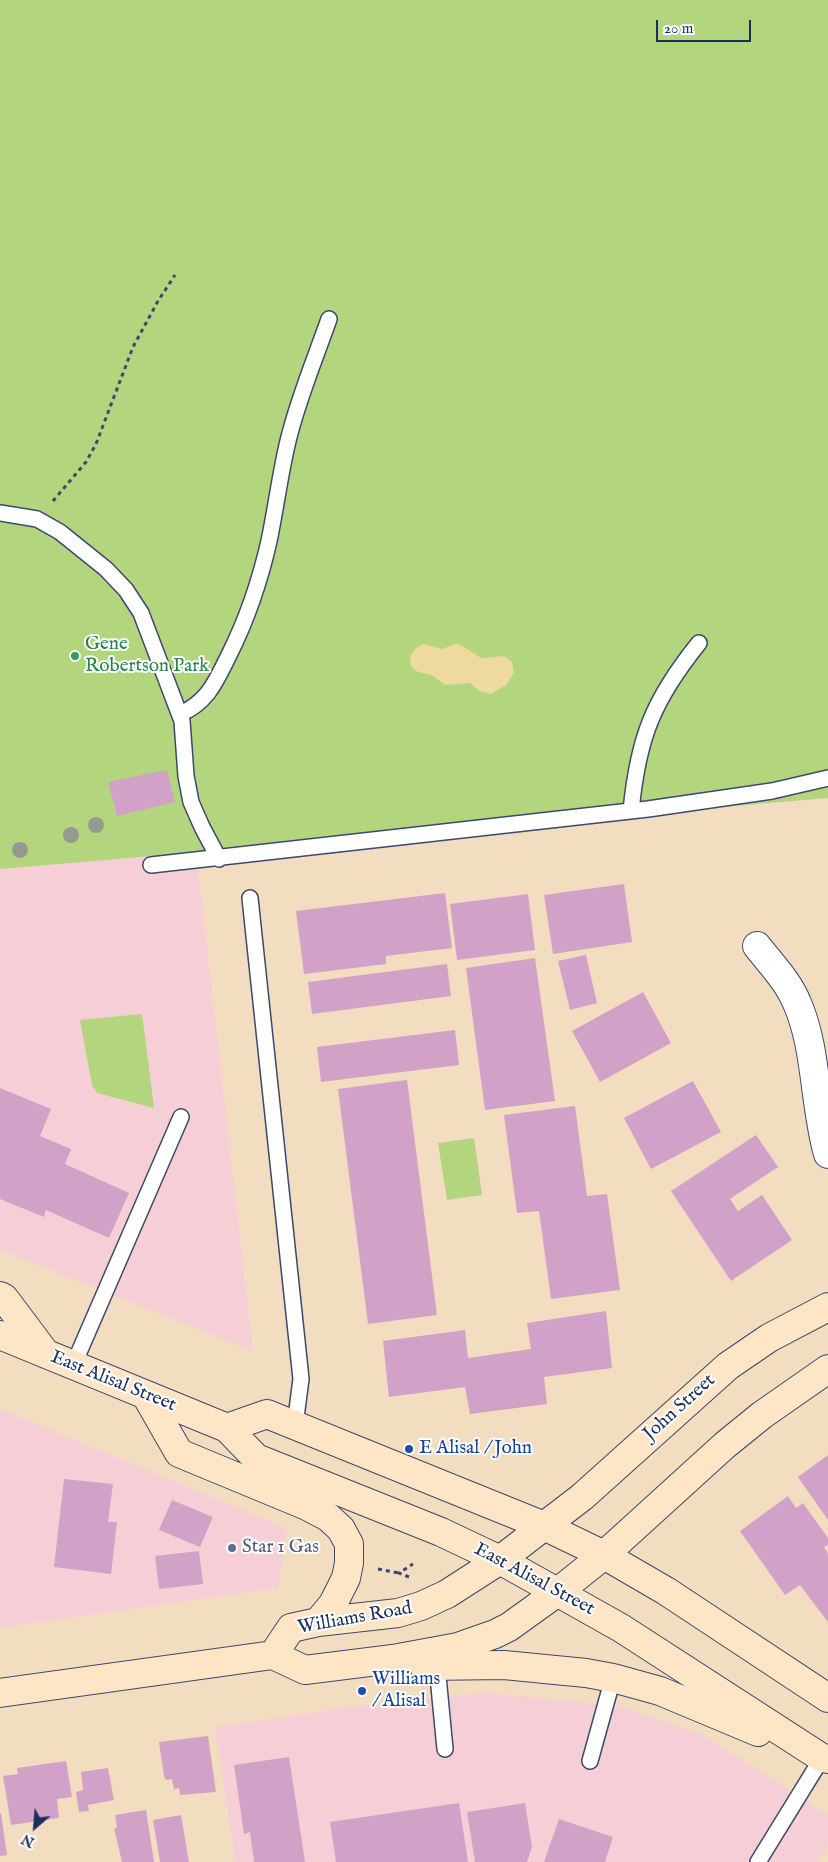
<!DOCTYPE html>
<html>
<head>
<meta charset="utf-8">
<style>
	body { margin:0 }
	#map { position:relative; width:828px; height:1862px; overflow:hidden; background:#f3ddc0; font-family:"IM FELL English",serif }
	canvas { display:block }
	.north { position:absolute; left:10px; top:1802px; width:50px; height:50px; -webkit-text-stroke:4px #fff; paint-order:stroke; rotate:207deg; font-size:14px; font-weight:700; line-height:20px; text-align:center; color:#1b2f5e }
	.north::after { content:''; display:block; margin:auto; width:18px; height:22px; background:#1b2f5e; clip-path:polygon(50% 0,100% 100%,50% 72%,0 100%) }
	.scale { position:absolute; left:656px; top:20px; width:95px; height:22px; box-sizing:border-box; border:2px solid #1b2f5e; border-top:0; padding-left:6px; font-size:15px; line-height:18px; white-space:nowrap; color:#1b2f5e; -webkit-text-stroke:4px #fff; paint-order:stroke }
</style>
</head>
<body>
<div id="map">
<canvas width="828" height="1862"></canvas>
<div class="north">N</div>
<div class="scale">20 m</div>
</div>
<script>
const context = document.querySelector('canvas').getContext('2d');
context.lineJoin = 'round';
function paint(path, color) { context.fillStyle = color; context.fill(path, 'evenodd'); }
function strokePath(path, color, width, dash) { context.strokeStyle = color; context.lineWidth = width; context.lineCap = dash ? 'butt' : 'round'; context.setLineDash(dash || []); context.stroke(path); }
function write(font, color, halo, rows, align = 'center') {
  context.font = font + ' "IM FELL English",serif'; context.lineWidth = 4; context.setLineDash([]); context.textBaseline = 'middle'; context.strokeStyle = halo; context.fillStyle = color; for (const [text, x, y, turn = 0] of rows) {
    context.save(); context.translate(x, y); context.rotate((+turn || 0) * Math.PI / 180); context.textAlign = isNaN(turn) ? turn : align; if (halo) context.strokeText(text, 0, 0); context.fillText(text, 0, 0); context.restore();
  }
}
const built = new Path2D(`
	M196,851L253,1351L0,1250V869Z
	M0,1409L286,1528L279,1588L0,1628Z
	M487,1693L619,1706L705,1736L828,1815V1845L817,1862H235L215,1727L385,1702Z`);
const green = new Path2D(`
	M0,0H828V798L0,869Z
	M142,1014L154,1108L97,1093L92,1085L80,1020Z
	M474,1138L482,1195L447,1200L438,1143Z`);
const sand = new Path2D(`
	M424,644L442,649L456,644L461,645L481,658L504,656L512,662L514,673L506,685L491,694L479,691L470,683L445,685L432,675L418,672L411,667C408,657 413,647 424,644Z`);
const building = new Path2D(`
	M167,770L175,802L117,816L108,782Z
	M624,884L632,942L553,954L544,895Z
	M445,893L452,948L386,956V964L304,974L296,911Z
	M528,894L535,950L457,960L450,904Z
	M586,955L597,1003L570,1010L558,961Z
	M535,958L555,1101L485,1110L466,968Z
	M447,964L451,996L312,1014L308,982Z
	M643,992L671,1043L600,1082L572,1031Z
	M455,1030L459,1065L321,1082L317,1047Z
	M407,1080L437,1315L368,1324L338,1089Z
	M693,1081L721,1132L651,1169L624,1118Z
	M0,1088L51,1109L40,1136L71,1149L65,1164L129,1193L109,1238L46,1210L44,1217L0,1199Z
	M575,1106L587,1196L607,1194L620,1290L551,1299L539,1211L517,1213L504,1115Z
	M756,1135L778,1167L730,1199L738,1211L762,1195L792,1240L731,1281L671,1191Z
	M606,1311L612,1368L544,1377L547,1404L470,1414L465,1387L389,1397L383,1341L465,1330L468,1358L531,1349L527,1323Z
	M828,1455V1520L798,1477Z
	M64,1479L113,1484L108,1522H117L111,1574L54,1567Z
	M788,1496L796,1508L803,1503L828,1538V1545L824,1547L828,1554V1622L800,1585L785,1595L740,1531Z
	M172,1500L213,1517L200,1547L159,1530Z
	M199,1551L203,1584L159,1589L155,1556Z
	M208,1736L216,1792L180,1795L179,1788L174,1789L172,1779L166,1780L164,1776L159,1742Z
	M289,1757L305,1862H254L250,1832L244,1834L234,1765Z
	M66,1761L72,1797L57,1799L59,1818L11,1825L3,1776L18,1774L17,1768Z
	M108,1768L114,1800L88,1805L89,1811L79,1812L76,1792L83,1790L81,1772Z
	M459,1803L468,1862H336L330,1822Z
	M525,1803L532,1847L527,1862H475L467,1812Z
	M146,1810L154,1862H122L114,1828H117L115,1815Z
	M1,1813L7,1855L0,1856V1814Z
	M181,1815L189,1862H160L153,1820Z
	M559,1819L613,1837L605,1862H544Z`);
const path = new Path2D(`
	M53,501L86,462L96,444L133,347L158,301L175,275
	M378,1569L399,1573
	M409,1577L399,1573L413,1564`);
const service = new Path2D(`
	M0,513L37,519L60,532L106,569L126,590L141,613L182,721L186,776L191,802L202,827L219,859
	M180,714C208,702 216,681 229,655C247,619 260,581 269,541C276,508 280,474 288,441C298,399 315,359 329,319
	M631,811C638,738 653,700 699,643
	M151,865L648,809L772,791L828,778
	M250,898L301,1379L295,1425
	M73,1366L181,1117
	M437,1666L445,1749
	M590,1761L613,1678
	M758,1862L822,1758`);
const minor = new Path2D(`
	M757,946C771,964 788,981 797,1003C817,1048 814,1105 828,1154`);
const secondary = new Path2D(`
	M0,1296L4,1298L46,1354
	M0,1335L227,1428L256,1458L441,1532L500,1560L621,1628L822,1758L828,1759
	M147,1397L179,1453L307,1506L328,1517L341,1529L349,1544V1563L346,1578L333,1604L318,1622
	M227,1428L267,1414L544,1526L604,1555L666,1591L828,1698
	M273,1655L291,1628L318,1622L398,1613L421,1606L447,1594L500,1560L582,1497L728,1366L769,1338L828,1307
	M424,1666L504,1665L586,1673L613,1678L660,1691L758,1732
	M0,1693L273,1655L305,1670L393,1659L458,1647L495,1634L509,1627L559,1591L604,1555L725,1445L762,1415L828,1369`);
const trees = [
	[96,825],
	[71,835],
	[20,850]
];
const markers = [
	[75,656,5,"#2e9e5b"],
	[409,1449,5,"#1a4fb4"],
	[232,1548,5,"#5c6f8a"],
	[362,1691,5,"#1a4fb4"]
];
const leisureNames = [
	["Gene",85,645],
	["Robertson Park",85,667]
];
const streetNames = [
	["East Alisal Street",113,1382,22],
	["John Street",680,1408,-42],
	["East Alisal Street",534,1580,28],
	["Williams Road",355,1619,-10]
];
const transitNames = [
	["E Alisal / John",419,1449],
	["Williams",372,1680],
	["/ Alisal",372,1702]
];
const serviceNames = [
	["Star 1 Gas",242,1548]
];
paint(built, '#f6cfd6');
paint(green, '#b3d57e');
paint(sand, '#eeda9e');
paint(building, '#d1a1c7');
strokePath(service, '#3b496d', 18);
strokePath(minor, '#3b496d', 30);
strokePath(secondary, '#3b496d', 30);
strokePath(path, '#3b496d', 3, [4, 4]);
strokePath(service, '#fff', 15);
strokePath(minor, '#fff', 28);
strokePath(secondary, '#fee5c5', 28);
context.fillStyle = '#969990';
for (const [x, y] of trees) { context.beginPath(); context.arc(x, y, 8, 0, 2 * Math.PI); context.fill(); }
for (const [x, y, r, color] of markers) { const dot = new Path2D(); dot.arc(x, y, r, 0, 2 * Math.PI); context.fillStyle = color; context.fill(dot); strokePath(dot, '#fff', 2); }
write('19px', '#27864d', '#fff', leisureNames, 'left');
write('19px', '#1b2f5e', '#fff', streetNames);
write('19px', '#164399', '#fff', transitNames, 'left');
write('19px', '#4e5e75', '#fff', serviceNames, 'left');
</script>
</body>
</html>
